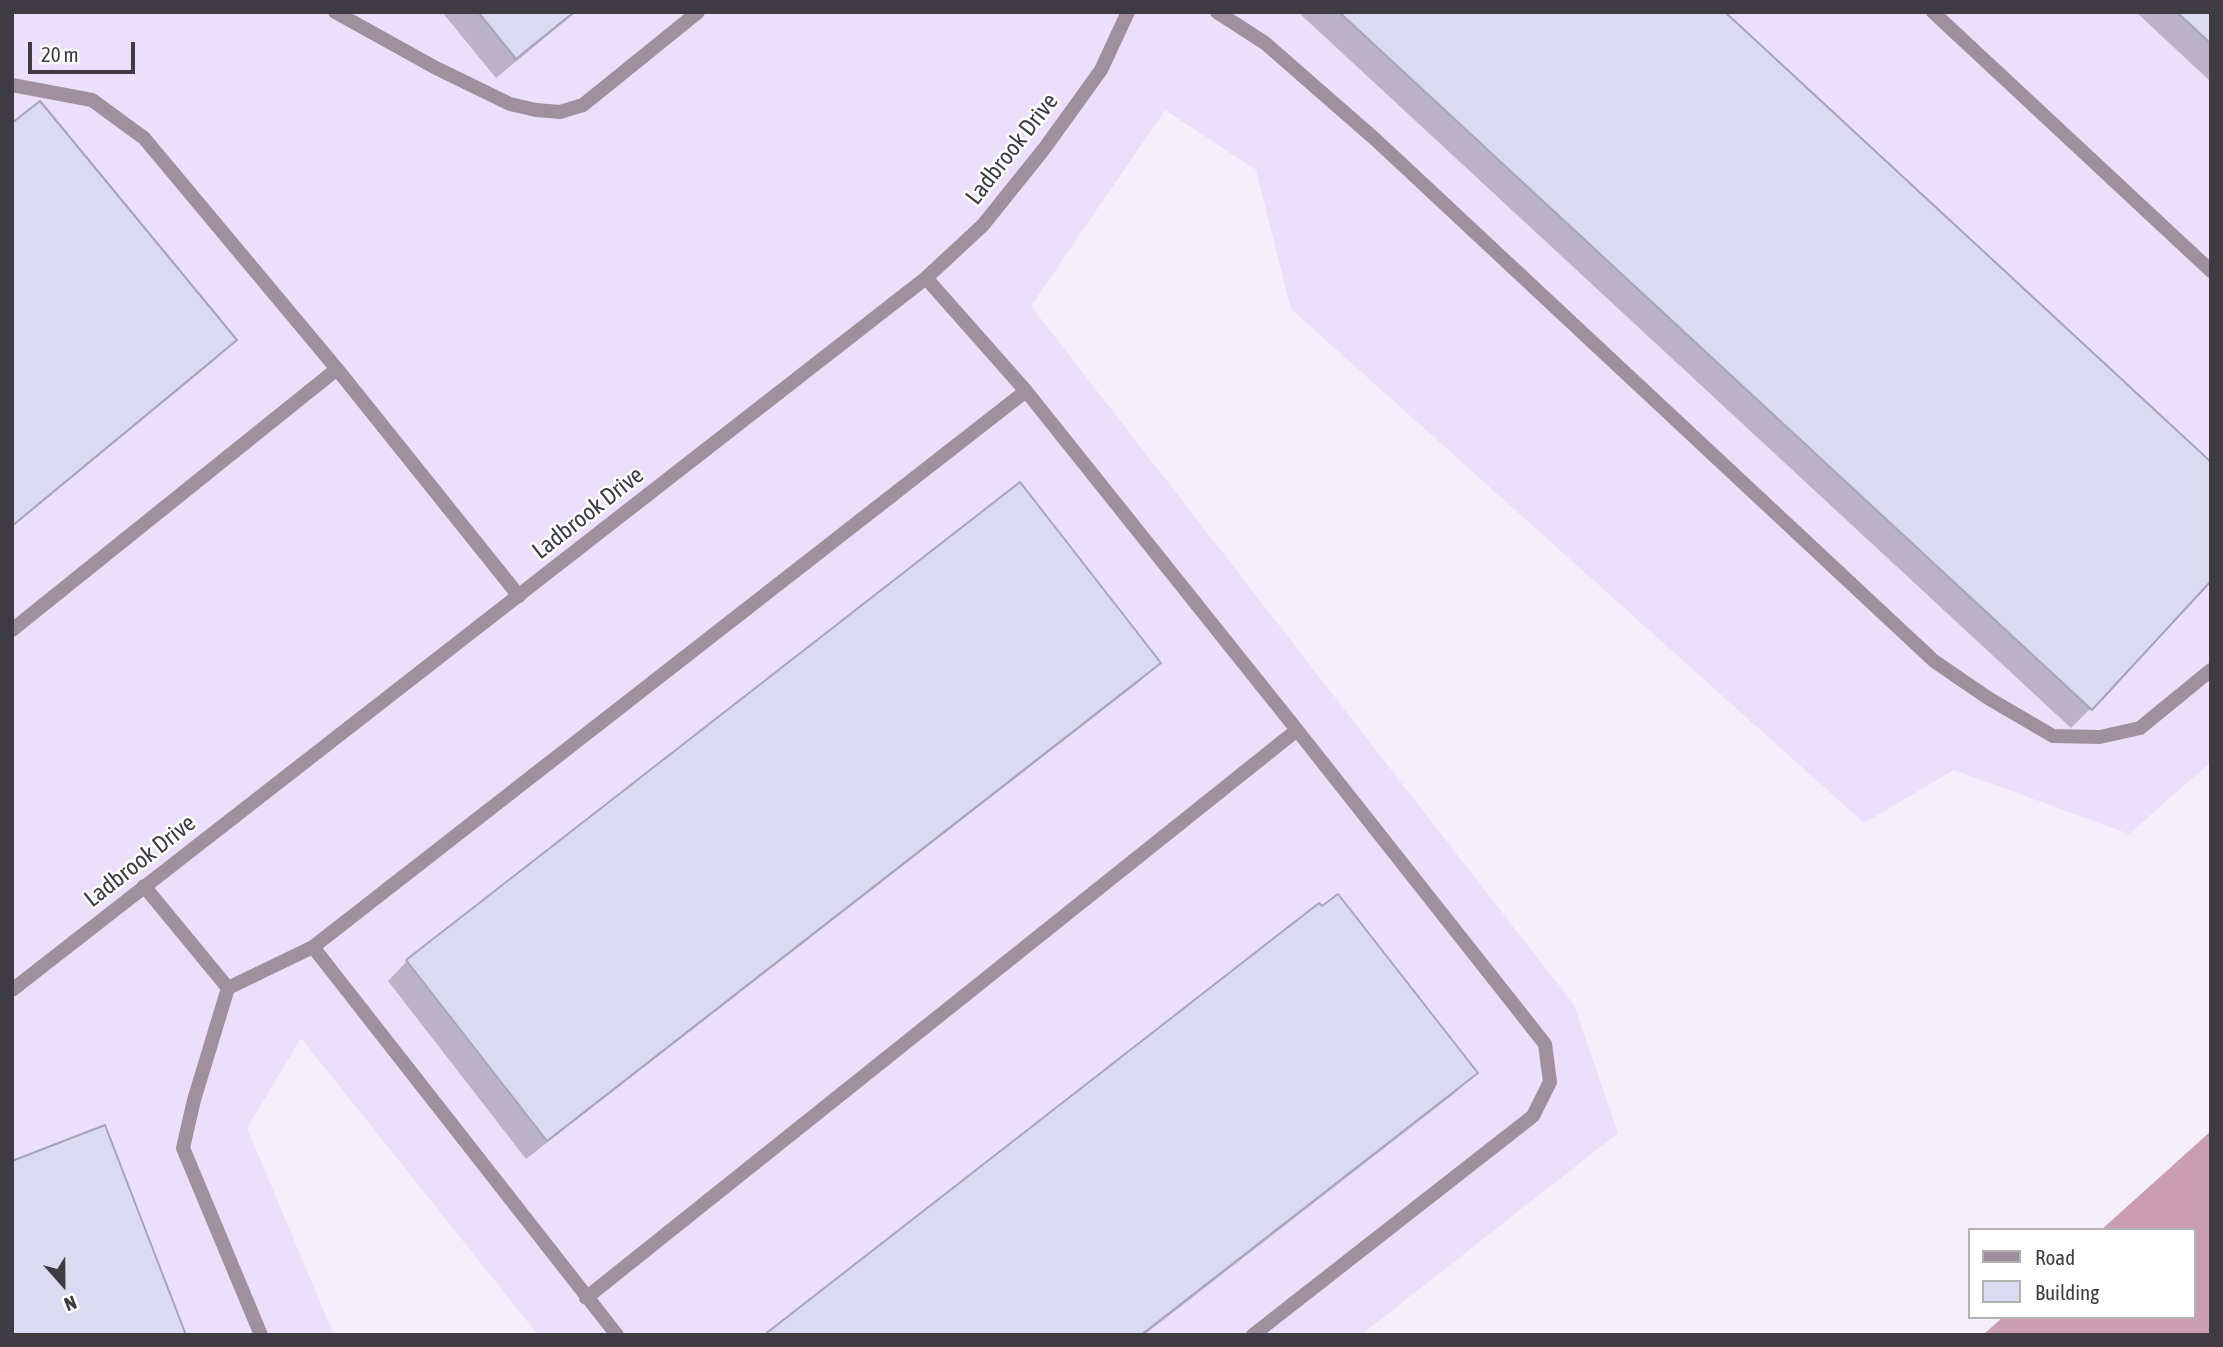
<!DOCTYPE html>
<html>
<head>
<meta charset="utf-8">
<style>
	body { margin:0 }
	#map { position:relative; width:2223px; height:1347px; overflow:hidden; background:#f5effc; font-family:"Asap Condensed",sans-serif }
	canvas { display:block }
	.frame { position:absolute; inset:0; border:14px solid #3f3b43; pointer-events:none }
	.legend { position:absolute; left:1968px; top:1228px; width:228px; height:91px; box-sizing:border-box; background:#fff; border:2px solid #b2b1b4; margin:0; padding:9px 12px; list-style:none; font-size:21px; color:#3f3b43 }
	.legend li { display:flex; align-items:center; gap:14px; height:35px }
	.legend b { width:35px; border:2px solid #b2b1b4 }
	.north { position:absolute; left:28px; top:1249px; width:70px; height:70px; -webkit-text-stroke:5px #fff; paint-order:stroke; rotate:159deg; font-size:19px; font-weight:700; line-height:28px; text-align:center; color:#3f3b43 }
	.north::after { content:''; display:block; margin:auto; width:24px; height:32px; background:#3f3b43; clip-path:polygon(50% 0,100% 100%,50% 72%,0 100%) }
	.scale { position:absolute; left:28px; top:42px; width:107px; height:32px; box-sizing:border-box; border:4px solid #3f3b43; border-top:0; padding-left:9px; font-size:21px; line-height:24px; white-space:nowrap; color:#3f3b43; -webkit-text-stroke:5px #fff; paint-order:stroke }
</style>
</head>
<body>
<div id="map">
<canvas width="2223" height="1347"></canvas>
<div class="frame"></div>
<ul class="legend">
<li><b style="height:9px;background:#a0909e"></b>Road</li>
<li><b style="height:19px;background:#dadbf1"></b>Building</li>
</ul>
<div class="north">N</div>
<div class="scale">20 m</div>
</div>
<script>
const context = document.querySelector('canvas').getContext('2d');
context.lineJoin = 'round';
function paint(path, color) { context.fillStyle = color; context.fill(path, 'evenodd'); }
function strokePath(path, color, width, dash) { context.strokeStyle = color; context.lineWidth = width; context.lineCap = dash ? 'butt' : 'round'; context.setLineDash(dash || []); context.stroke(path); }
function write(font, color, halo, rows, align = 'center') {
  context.font = font + ' "Asap Condensed",sans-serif'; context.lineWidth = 5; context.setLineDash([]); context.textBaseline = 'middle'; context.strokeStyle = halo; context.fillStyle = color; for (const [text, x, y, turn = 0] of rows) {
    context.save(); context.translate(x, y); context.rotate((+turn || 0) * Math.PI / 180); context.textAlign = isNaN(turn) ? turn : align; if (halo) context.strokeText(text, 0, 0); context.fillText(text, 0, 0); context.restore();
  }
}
const built = new Path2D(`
	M12,12H2211V762L2129,834L1954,770L1864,823L1291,309L1256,170L1165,110L1031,306L1574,1005L1618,1133L1361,1335H538L301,1038L247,1128L334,1335H12Z`);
const forest = new Path2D(`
	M2211,1131V1335H1983L2003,1317H2193V1230H2101Z`);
const shadow = new Path2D(`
	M442,12H576L496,78Z
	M1298,12H1722L2091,708L2071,728Z
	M2136,12H2211V82Z
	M12,126L235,340L215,360L12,527Z
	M1159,662L1139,682L526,1159L388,981L407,961Z
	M1321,909L1475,1073L1455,1093L1144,1335H767Z`);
const building = new Path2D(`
	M478,12H574L516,59Z
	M1339,12H1725L2211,462V581L2092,710Z
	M2177,12H2211V44Z
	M40,101L237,340L12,526V123Z
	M1020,482L1161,663L547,1141L406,960Z
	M1338,894L1478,1073L1141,1335H764L1319,903L1322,906Z
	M105,1125L186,1335H12V1161Z`);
const service = new Path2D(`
	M335,12L436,68L510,104L536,110L560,112L583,105L698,12
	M1217,12L1265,43L1376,140L1934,661L1988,698L2053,736L2100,737L2140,728L2211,670
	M1933,12L2211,271
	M12,85L92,100L144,138L337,369
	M926,278L1026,391L1297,730L1545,1044L1550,1082L1533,1116L1253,1335
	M12,630L337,369L519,596
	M144,886L228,988L194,1100L183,1148L261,1335
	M313,947L1026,391
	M228,988L313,947L617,1335
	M586,1298L1297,730`);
const minor = new Path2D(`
	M12,990L926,278L983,225L1044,149L1101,70L1128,12`);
const streetNames = [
	["Ladbrook Drive",1012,149,-52],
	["Ladbrook Drive",588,513,-38],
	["Ladbrook Drive",140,861,-38]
];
paint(built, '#ecdffb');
paint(forest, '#ca9eb0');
paint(shadow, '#0003');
paint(building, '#dadbf1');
strokePath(building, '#a4a5ba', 2);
strokePath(service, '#a0909e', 14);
strokePath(minor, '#a0909e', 14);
write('24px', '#3f3b43', '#fff', streetNames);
</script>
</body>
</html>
